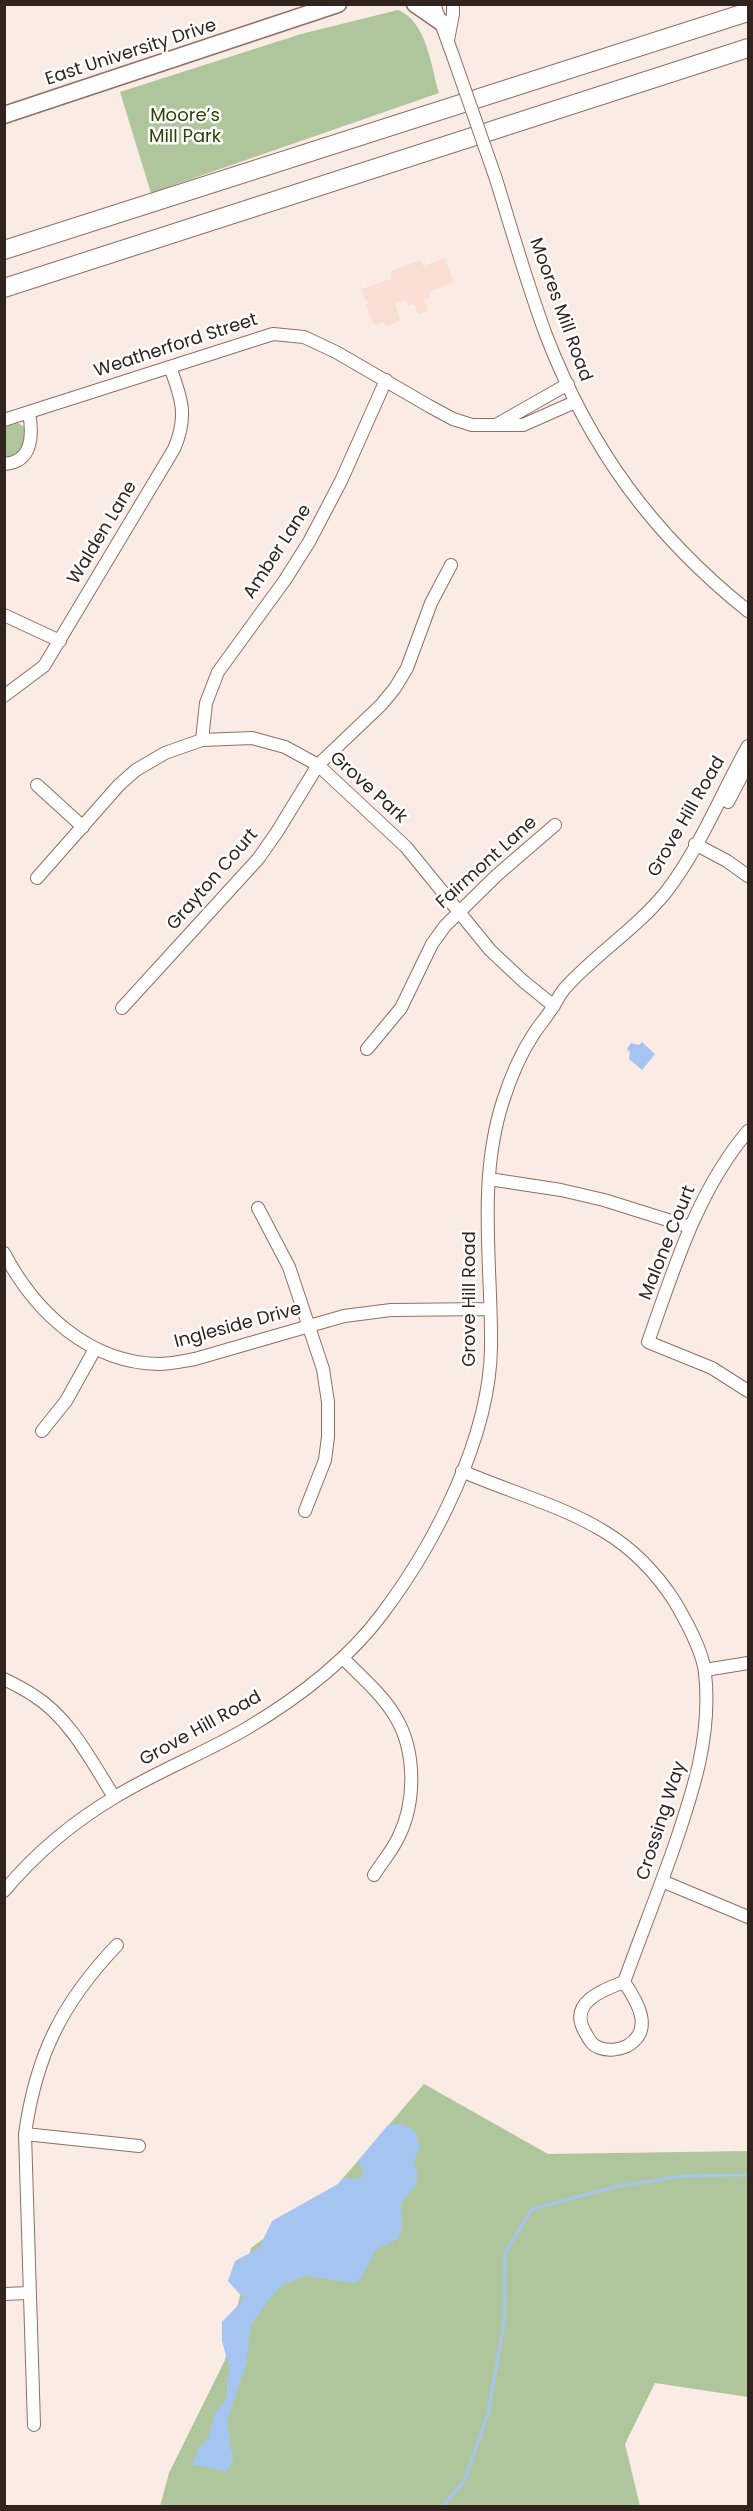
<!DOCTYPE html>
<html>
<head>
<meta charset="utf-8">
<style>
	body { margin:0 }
	#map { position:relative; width:753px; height:2511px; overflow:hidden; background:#faebe5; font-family:Poppins,sans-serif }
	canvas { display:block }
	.frame { position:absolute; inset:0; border:6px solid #31231e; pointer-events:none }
</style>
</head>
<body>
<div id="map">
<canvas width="753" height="2511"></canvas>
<div class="frame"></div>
</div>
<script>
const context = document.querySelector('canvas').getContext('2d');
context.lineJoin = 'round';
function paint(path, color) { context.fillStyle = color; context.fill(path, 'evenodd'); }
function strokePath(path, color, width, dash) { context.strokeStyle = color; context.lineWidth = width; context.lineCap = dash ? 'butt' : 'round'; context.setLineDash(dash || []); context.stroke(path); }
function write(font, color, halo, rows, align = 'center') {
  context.font = font + ' Poppins,sans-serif'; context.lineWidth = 5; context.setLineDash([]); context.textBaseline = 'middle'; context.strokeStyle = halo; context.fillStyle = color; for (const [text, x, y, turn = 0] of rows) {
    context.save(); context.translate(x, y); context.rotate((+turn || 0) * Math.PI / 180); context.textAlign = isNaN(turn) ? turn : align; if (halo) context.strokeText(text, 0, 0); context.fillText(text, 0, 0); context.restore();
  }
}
const built = new Path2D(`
	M445,258L454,282L429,292L430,298L424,300L428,311L418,314L414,304L408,306L406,300L395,303L400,321L386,326L384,322L374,325L366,305L369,303V301H366L361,289L391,279V271L421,260L423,266Z`);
const green = new Path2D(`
	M398,10C427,21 431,67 439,93L151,193L120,92L301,34Z
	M18,423L26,428L27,435L21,451L5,460V427Z
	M424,2084L548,2154L748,2151V2397L655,2383L625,2444L640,2506H160L169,2473L225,2360L251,2248L338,2184Z`);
const water = new Path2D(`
	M642,1042L655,1054L642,1070L629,1059L630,1052L627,1049L631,1043L639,1045Z
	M402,2124L415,2131L420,2147L414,2161L418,2177L415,2186L401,2203L402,2229L398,2239L377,2249L360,2280L353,2283L305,2276L281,2286L268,2301L251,2325L246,2365L227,2421L233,2462L226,2472L203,2466L192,2465L198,2449L208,2438L215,2414L226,2399L229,2366L222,2341V2322L244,2299L228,2281L235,2261L259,2248L272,2221L338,2184L343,2178L360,2179L364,2172L358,2161L388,2125Z`);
const stream = new Path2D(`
	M443,2506L464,2481L488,2414L504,2323L505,2253L532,2209L614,2187L682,2176L748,2175`);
const minor = new Path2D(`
	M434,4L453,56
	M448,40L453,14V4
	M496,179C512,231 527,284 546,335C590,449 653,535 748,611
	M4,420L273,334L304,337L336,352L429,406L453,419L472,425H523L575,402
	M496,425L568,384
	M4,464C33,462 33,435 29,412
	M4,615L60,641
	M4,696L44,666L174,449C188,417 182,399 170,367
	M202,740L206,703L218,672L285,580L309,542L341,481L386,380
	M37,785L83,827
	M728,802L748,764
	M695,844L727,861L748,876
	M37,878L119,785L136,770L165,753L202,740L252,738L285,747L318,765L406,847L490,950L523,981L554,1006
	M122,1008L258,859L277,832L318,765L381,705L395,688L407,668L431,603L451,565
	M367,1049L401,1008L432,944L445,926L497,875L555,825
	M748,1131C697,1191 674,1269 648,1342L712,1368L748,1391
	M489,1179L561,1190L604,1200L690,1227
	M258,1208L289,1267L323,1369L328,1402V1437L325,1460L305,1511
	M4,1253C35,1312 89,1363 159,1364C171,1364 183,1361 195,1359L344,1316L391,1310L490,1309
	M42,1431L66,1401L95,1349
	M462,1471C509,1492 561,1505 605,1532C633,1549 657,1574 675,1602C686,1621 703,1651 705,1673C712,1735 693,1792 673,1850C657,1895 640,1938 624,1982
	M343,1658C360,1676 382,1694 395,1716C416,1750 416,1801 399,1836C393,1850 382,1862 374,1875
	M705,1670L748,1663
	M4,1679C14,1684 24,1689 33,1695C70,1718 92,1762 114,1797
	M662,1881L748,1917
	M4,1891C35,1854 73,1822 115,1797C156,1772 202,1754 244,1730C295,1700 347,1661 382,1614C435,1544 490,1437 491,1347C492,1266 477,1181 503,1101C510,1079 520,1055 533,1035C539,1025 548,1016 554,1005C558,999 561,992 566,987C597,953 637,928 666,892C700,848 721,794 748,746
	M624,1982C637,2001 655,2030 627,2046C619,2050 608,2051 600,2048C591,2045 589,2039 585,2032C568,2003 602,1990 624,1982Z
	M25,2134L139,2146
	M4,2294L29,2293
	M34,2425L25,2134C36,2055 62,2003 117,1945`);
const major = new Path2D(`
	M415,4L441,22
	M4,115L338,4`);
const highway = new Path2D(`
	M4,250L748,12
	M4,288L748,48`);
const minorBridge = new Path2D(`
	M453,56L496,179`);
const streetNames = [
	["East University Drive",131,53,-18],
	["Moores Mill Road",560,310,70],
	["Weatherford Street",176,346,-18],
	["Walden Lane",103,533,-59],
	["Amber Lane",278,552,-57],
	["Grove Park",368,788,42],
	["Grove Hill Road",687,817,-60],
	["Fairmont Lane",487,863,-42],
	["Grayton Court",213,880,-49],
	["Malone Court",668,1243,-68],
	["Grove Hill Road",470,1299,-90],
	["Ingleside Drive",238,1326,-15],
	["Grove Hill Road",201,1729,-29],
	["Crossing Way",662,1821,-72]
];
const parkNames = [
	["Moore’s",185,116],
	["Mill Park",185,137]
];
paint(built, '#faded4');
paint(green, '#afc69d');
paint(water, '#a5c4ef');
strokePath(stream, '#a5c4ef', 3);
strokePath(minor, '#906f63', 14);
strokePath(major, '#906f63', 19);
strokePath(highway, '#906f63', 20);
strokePath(minor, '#fff', 12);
strokePath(major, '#fff', 16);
strokePath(highway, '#fff', 18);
strokePath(minorBridge, '#906f63', 14, []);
strokePath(minorBridge, '#fff', 12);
write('18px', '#31231e', '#fff', streetNames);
write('18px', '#284500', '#fff', parkNames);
</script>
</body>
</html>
